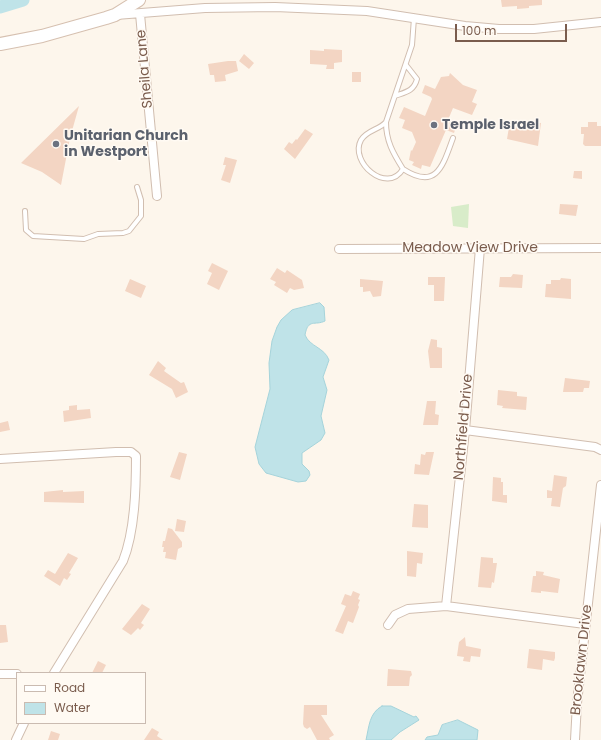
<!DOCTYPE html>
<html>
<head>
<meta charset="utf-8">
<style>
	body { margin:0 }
	#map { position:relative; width:601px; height:740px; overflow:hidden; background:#fdf6ec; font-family:Poppins,sans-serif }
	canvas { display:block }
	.legend { position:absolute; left:16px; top:672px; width:130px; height:52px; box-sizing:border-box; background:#fffaf3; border:1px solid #cabbb1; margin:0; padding:5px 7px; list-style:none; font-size:12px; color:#7a5c4d }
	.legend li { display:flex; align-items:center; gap:8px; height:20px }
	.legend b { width:20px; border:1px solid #cabbb1 }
	.scale { position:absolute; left:455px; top:24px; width:112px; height:18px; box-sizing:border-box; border:2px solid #7a5c4d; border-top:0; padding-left:5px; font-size:12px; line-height:14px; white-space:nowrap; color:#7a5c4d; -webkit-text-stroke:3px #fffaf3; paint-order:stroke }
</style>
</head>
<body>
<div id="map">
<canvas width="601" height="740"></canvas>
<ul class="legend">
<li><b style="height:5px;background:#fff"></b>Road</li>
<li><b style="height:11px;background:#bfe3e8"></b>Water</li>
</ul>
<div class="scale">100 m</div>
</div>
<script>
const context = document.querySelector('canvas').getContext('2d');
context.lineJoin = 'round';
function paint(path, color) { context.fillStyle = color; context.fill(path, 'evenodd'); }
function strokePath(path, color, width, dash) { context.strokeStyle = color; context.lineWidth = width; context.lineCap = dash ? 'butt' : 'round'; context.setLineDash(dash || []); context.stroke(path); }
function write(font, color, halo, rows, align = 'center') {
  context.font = font + ' Poppins,sans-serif'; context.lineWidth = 3; context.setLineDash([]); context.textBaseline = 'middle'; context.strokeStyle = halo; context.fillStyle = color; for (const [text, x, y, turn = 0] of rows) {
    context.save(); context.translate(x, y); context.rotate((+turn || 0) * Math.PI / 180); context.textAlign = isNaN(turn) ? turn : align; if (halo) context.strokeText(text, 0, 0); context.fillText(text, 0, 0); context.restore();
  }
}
const green = new Path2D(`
	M469,204L468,228L453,226L451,207Z`);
const water = new Path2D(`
	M320,303L324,307L325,321C315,326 308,318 305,335C310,347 324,347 329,360L323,377L327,390L321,416L325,433L321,440L302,453V464L309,471L310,475L306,481L298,482L266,473L259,464L255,447L270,389L269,363L272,341L277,327L281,320L292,310Z
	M382,706H391L414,717L416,716L419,720L400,732L391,740H366C369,727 369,713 382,706Z
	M458,720L478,730L477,740H425L427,737L438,735L442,725Z`);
const river = new Path2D(`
	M0,7L23,0`);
const building = new Path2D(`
	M501,0H542V5L529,6V8L517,9V6L502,7Z
	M324,49L342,50V62L334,63V69H326L327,65L310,64V50L324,51Z
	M244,54L254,63L249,69L239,61Z
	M228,61H236L238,71L225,75L226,81L215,82L214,75H210L208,64Z
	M352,72H361V82H352Z
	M450,73L463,85L477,90L472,102L477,104L472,115L453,108L448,120L457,124L454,133L446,130L430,167L422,165L421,169L412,165L414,162L409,160L411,150L412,151L416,142L412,132L402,128L405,120L399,118L404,107L425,116L432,99L431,97L422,93L425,85L435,89L441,77L449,76Z
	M79,106L70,138L61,185L42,172L21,163Z
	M531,122L541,123L538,146L507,139L509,127L531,128Z
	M588,122H597V126H601V146H585L583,144L584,134H581V127H588Z
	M305,129L313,134L295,159L284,149L289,142L292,144L296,139L297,140Z
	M225,157L237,160L230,183L221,180L226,165H223Z
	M574,171H582V179L573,178Z
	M560,204L578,205L576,216L559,214Z
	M212,263L228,271L219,290L207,284L212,273L208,271Z
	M277,268L285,273L287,270L302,280L304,288L294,290L290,288L287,293L274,285L276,282L270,279Z
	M513,274L523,275L522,288L499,287L500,277H511Z
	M428,277H445L444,301H434V285H428Z
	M561,278L571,279V299L545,297L546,284H551V280H560Z
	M130,279L146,286L141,298L125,291Z
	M360,279L383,281L381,296L373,297L370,291L363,292V287H360Z
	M431,339L437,340V347L442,348V368H430L428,351Z
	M158,361L166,368L164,371L181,383L184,382L188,392L176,398L172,389L149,375Z
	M565,378L590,381L589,388H584L583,392H563Z
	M498,390L517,392V396L527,397L526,410L502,408L503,406L497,405Z
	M427,401H436L435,414L439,415L438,425H423Z
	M77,405V410L90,409L91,418L64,422L63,411L69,410V406Z
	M8,421L10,430L0,432V423Z
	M179,452L187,454L180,480L170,477Z
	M426,452H434L429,475L414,474L415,464L420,465L421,454L425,455Z
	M554,475L567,477L566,486L563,488L560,507L551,506L552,498H547V490L552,491Z
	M493,477L501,478V482H503V495H507V503L492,501Z
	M63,490V492L84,491V503L44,502V492Z
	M414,504L428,505V528L412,527Z
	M177,519L186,521L184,532L175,531Z
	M168,528L172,529L182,542V547L178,549L176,560L165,558L166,552H163L164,547H162L163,541H165Z
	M407,551L423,553L422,564L417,563L416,577L407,576Z
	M68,553L78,558L69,573L71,574L67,580L64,578L60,586L44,576L48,570L55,574Z
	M481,557L493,558V563H497L494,583L492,582L491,588L478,587Z
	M536,571L544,572L543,575L560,579L558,593L541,591V593L531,592L533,576H536Z
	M353,591L360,594L358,599L360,600L358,605L359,607L353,623L348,621L343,634L335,631L346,606L341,604L345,594L351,596Z
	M142,604L150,609L141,623L144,625L140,630L138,628L131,635L122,629Z
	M0,625H6L8,642L0,643Z
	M465,637L466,646L481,649L480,657L471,656L470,662L463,661L464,657L457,656L459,642Z
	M529,649L555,652V658L554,661L543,659L542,670L527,668Z
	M98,661L106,665L102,673H92Z
	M388,669L411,671L412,675L410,677L409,686H387Z
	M304,705H327V715H321L334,735L329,738L330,740H317L310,727L307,729L304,727L303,724Z
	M152,728L159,732L157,736L163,740H144Z
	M51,731L60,734L58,740H48Z`);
const lane = new Path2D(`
	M395,96C406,92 414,91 417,79L406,65
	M386,122C379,130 367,130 361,140C349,162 387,195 403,169C393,153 386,141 386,122L412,45L414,18
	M403,169C437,191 443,165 453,138
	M25,211L26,230L33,236L84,239L98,234L123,233L129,231L141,216V200L137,187`);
const street = new Path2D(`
	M140,14L157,196
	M116,15L205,8L275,7L367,11L465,26L499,29H534L601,22
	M339,249L601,248
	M465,430L595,447L601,450
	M0,459L116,452H131L136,456C136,488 135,531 123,561L54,673
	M446,606L465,430L480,248
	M388,625L395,615L408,609L446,606L585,624
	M0,674H17
	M16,740L24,723
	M575,740L577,703L601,485`);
const secondary = new Path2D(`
	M0,44L42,36L106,18L115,15L139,0`);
const markers = [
	[434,125,4,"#6b7280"],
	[56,144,4,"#6b7280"]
];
const streetNames = [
	["Sheila Lane",145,69,-95],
	["Meadow View Drive",470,248],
	["Northfield Drive",464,427,-85],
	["Brooklawn Drive",582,660,-84]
];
const worshipNames = [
	["Temple Israel",442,125],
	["Unitarian Church",64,136],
	["in Westport",64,152]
];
paint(green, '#d8ecc9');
paint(water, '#bfe3e8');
strokePath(water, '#a5d3da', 1);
strokePath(river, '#bfe3e8', 13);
paint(building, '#f3d5c3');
strokePath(lane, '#d1beb0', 6);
strokePath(street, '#d1beb0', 10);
strokePath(secondary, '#d6c0b0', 14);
strokePath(lane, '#fff', 4);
strokePath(street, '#fff', 8);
strokePath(secondary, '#fff', 12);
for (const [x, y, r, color] of markers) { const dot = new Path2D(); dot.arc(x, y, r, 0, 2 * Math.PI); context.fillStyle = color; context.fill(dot); strokePath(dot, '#fffaf3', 1.5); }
write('14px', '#7a5c4d', '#fffaf3', streetNames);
write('bold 14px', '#5b616d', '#fffaf3', worshipNames, 'left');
</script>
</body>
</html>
